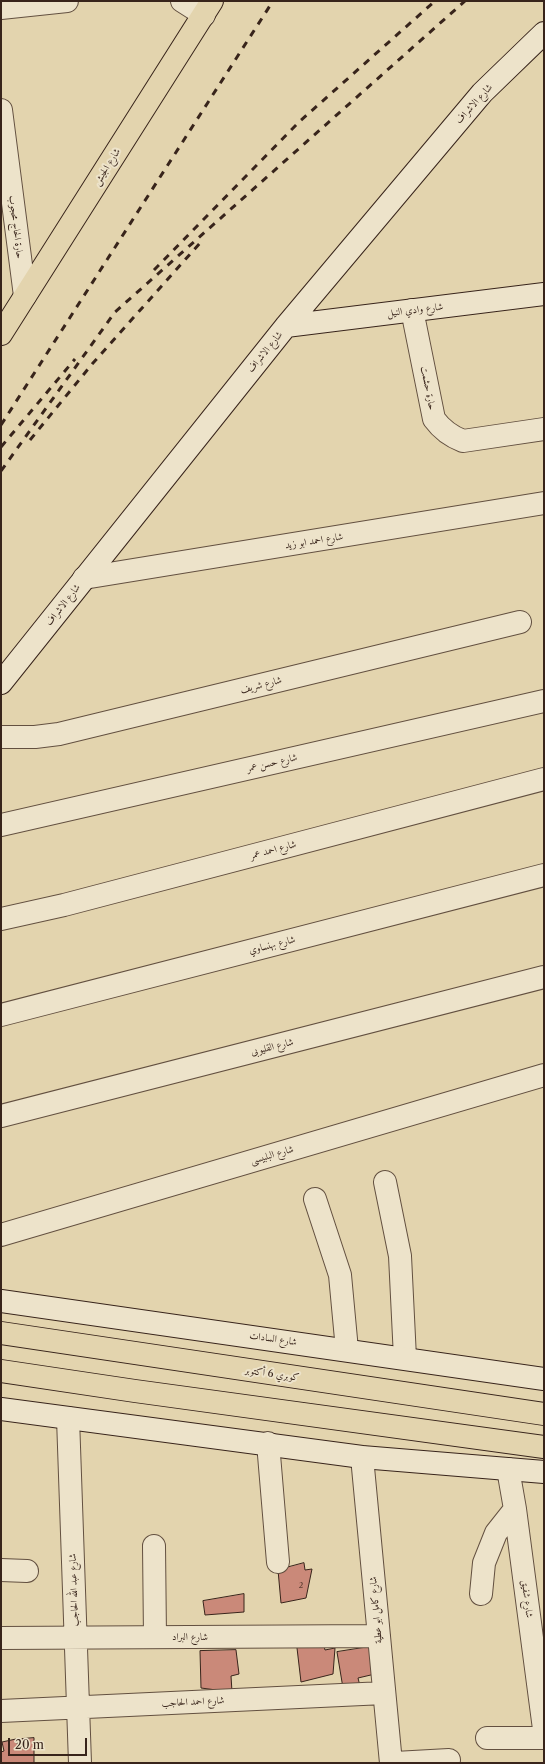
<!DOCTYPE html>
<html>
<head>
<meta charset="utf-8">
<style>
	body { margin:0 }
	#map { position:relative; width:545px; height:1764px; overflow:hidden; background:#e3d4ae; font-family:"Libre Caslon Text",serif }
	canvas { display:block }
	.frame { position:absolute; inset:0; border:2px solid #38241b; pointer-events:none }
	.scale { position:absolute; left:8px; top:1738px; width:79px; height:18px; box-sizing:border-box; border:2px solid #38241b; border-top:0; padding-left:5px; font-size:12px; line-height:14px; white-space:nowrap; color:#38241b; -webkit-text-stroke:3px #ede3ca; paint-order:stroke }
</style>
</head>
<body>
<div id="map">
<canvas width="545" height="1764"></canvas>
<div class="frame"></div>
<div class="scale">20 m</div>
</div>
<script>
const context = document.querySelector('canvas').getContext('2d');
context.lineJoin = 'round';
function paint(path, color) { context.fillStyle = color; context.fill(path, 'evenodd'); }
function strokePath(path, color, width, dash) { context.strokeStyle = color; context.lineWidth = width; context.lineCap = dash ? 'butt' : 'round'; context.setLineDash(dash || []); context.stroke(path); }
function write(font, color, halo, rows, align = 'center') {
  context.font = font + ' "Libre Caslon Text",Amiri,serif'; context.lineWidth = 4; context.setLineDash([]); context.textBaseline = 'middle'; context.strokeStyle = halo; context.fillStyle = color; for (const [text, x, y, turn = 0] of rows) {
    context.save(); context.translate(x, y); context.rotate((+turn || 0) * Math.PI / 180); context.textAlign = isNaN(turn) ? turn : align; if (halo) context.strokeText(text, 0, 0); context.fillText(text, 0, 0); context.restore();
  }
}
const building = new Path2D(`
	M304,1563L305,1570L312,1569L306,1598L281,1603L278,1570Z
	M244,1594V1612L205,1615L203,1601Z
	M323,1642L325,1650L335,1648L333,1674L301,1682L297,1648Z
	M369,1647L375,1674L358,1678L360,1686L343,1688L337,1652Z
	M236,1650L239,1674L231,1676L232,1692L201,1688L200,1651Z
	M34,1738V1763H1V1752L4,1751L2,1742L16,1739L17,1744L23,1743L22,1739Z`);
const street = new Path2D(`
	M182,1L204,15
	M1,8L67,1
	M1,110L25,296
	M412,310L434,419C442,430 450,436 463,441L544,429
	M84,578L544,503
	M1,737H35L59,734L520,622
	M1,825L544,701
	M1,919L64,905L544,779
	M1,1015L544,875
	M1,1116L544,977
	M385,1182L400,1256L405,1358
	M315,1199L340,1275L347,1350
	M1,1235L544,1075
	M68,1418L80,1763
	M268,1443L278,1562
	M362,1457L391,1763
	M508,1469L515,1509L544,1729
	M154,1546L155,1637
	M1,1570L27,1571
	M481,1594L484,1563L496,1533L515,1509
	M1,1638L379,1636
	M1,1711L384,1693
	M487,1738H544
	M395,1763L449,1760`);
const secondary = new Path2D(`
	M286,326L544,294
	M1,683L286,326L482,93L544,33
	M1,1301L544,1379
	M1,1409L362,1457L544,1472`);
const primary = new Path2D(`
	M1,334L212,1`);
const highway = new Path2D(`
	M1,1333L544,1414
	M1,1371L135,1391L544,1447`);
const rail = new Path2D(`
	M154,270L299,122L435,1
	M1,425L273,1
	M30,440L93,363L200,243
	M1,447L75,359
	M1,471L115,312L465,1`);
const numberNames = [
	["2",301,1586]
];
const streetNames = [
	["شارع الاشراف",474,104,-48],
	["شارع الجيش",107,167,-58],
	["حارة الحاج محجوب",16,227,83],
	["شارع وادي النيل",415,310,-7],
	["شارع الاشراف",265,352,-51],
	["حارة حشمت",428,388,79],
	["شارع احمد ابو زيد",314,541,-9],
	["شارع الاشراف",63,605,-52],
	["شارع شريف",261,685,-14],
	["شارع حسن عمر",272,763,-13],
	["شارع احمد عمر",273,850,-15],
	["شارع بهنساوي",272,945,-14],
	["شارع القليوبى",272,1047,-14],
	["شارع البلبيسى",272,1155,-16],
	["شارع السادات",273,1339,8],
	["كوبري 6 أكتوبر",272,1374,8],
	["شارع عبد الله الحاجب",74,1590,-92],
	["شارع شفيق",527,1599,83],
	["شارع كامل ابو عطية",376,1610,-95],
	["شارع البراد",190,1637],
	["شارع احمد الحاجب",193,1702,-3]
];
paint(building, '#ca8979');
strokePath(building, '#38241b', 1);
strokePath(street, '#635040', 24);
strokePath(secondary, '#38241b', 24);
strokePath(primary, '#38241b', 24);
strokePath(highway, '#38241b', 24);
strokePath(street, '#ede3ca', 22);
strokePath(secondary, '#ede3ca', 22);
strokePath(primary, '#e3d4ae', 22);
strokePath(highway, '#e3d4ae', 22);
strokePath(rail, '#38241b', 3, [7, 7]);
write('8px', '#5c3d32', null, numberNames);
write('10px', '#38241b', '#ede3ca', streetNames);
</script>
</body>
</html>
